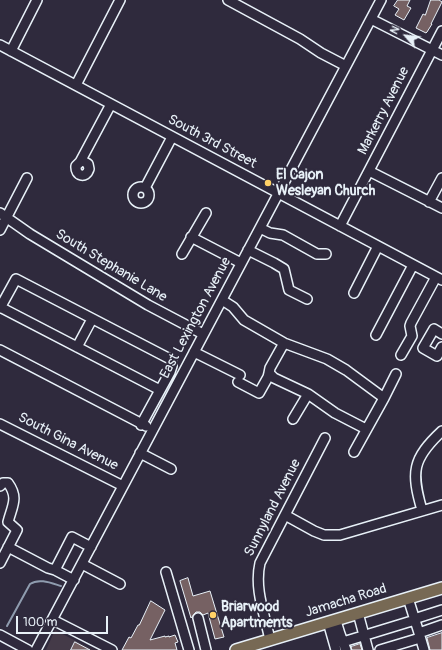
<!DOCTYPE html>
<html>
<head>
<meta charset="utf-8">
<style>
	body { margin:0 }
	#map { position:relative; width:442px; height:650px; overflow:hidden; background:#2f2a3d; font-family:Pangolin,sans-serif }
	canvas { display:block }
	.north { position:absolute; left:386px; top:16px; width:40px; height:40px; -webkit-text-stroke:3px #2f2a3d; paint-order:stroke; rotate:298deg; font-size:11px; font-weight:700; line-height:16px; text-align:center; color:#e8f1f8 }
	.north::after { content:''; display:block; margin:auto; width:14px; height:18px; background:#e8f1f8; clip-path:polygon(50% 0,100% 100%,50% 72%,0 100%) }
	.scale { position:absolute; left:16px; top:616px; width:92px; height:18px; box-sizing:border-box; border:2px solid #e8f1f8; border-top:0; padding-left:5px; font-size:12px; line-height:14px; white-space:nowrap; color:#e8f1f8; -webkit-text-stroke:3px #2f2a3d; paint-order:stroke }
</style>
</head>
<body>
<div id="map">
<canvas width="442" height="650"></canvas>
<div class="north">N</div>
<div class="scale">100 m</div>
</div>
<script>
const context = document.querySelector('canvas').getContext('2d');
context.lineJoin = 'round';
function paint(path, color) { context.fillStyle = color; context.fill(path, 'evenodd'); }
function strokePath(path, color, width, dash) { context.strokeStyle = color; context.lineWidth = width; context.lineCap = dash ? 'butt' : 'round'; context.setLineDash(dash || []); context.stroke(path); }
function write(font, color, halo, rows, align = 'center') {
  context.font = font + ' Pangolin,sans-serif'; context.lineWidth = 4; context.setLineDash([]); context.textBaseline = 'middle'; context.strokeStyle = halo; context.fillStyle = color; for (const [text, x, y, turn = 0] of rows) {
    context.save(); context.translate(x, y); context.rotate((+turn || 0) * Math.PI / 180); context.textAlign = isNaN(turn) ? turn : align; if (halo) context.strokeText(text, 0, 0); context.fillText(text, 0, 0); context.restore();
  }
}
const built = new Path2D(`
	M55,630L93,650H46Z`);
const stream = new Path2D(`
	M7,626L30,584C39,578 51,583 61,586`);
const building = new Path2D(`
	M398,0H410L407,6L411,8L404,20L395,15L399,9L394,6Z
	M431,0H439L442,2L431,24H432L427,32L426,33L416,28L423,14L425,15Z
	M188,578L193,596L210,591L224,637L215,639L208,613L203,615L200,612H196L191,618L180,581Z
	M151,601L165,610L150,640L165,636V637L169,636V637L175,635L178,642L175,643L177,650H122L129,637L131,638L138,625H139Z
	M442,633V650H430L427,638Z
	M75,642L90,650H71Z
	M360,644L362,650H352L351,647Z`);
const minor = new Path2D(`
	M228,0L300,39L321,53L346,66
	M371,19L442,55
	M0,45L442,280
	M11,51L37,0
	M76,85L120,0
	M80,162L83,161L88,164L89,169C86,179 75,176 76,166L80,162L111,104
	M369,171L442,208
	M133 195a8 8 0 1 1 16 0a8 8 0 1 1-16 0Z
	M145,188L172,137
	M429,202L442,178
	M0,213L30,234L148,305L203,334
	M340,226L442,31
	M260,228L270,233L283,235L317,254H326
	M0,230L27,178
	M191,237L241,263
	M248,250L274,263L284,269L289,290L307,299
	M182,254L206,213
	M354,293L378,246
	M222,300L233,307L244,320L284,343L327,359L346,370L384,398L354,452
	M0,307L160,390
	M0,308L16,279L172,360V366L170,372L141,425
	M442,334L434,329L423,348L437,356L442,347
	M376,335L413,265
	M284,343L270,368L269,373L274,378L308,394
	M77,347L92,319
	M0,350L146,426
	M194,352L240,375
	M401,355L412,336L410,326L411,323L436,277
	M238,382L259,393L268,377L269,373
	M384,398L396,374
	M293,419L308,394L335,413L366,429
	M0,424L123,486
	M140,453L171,469
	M0,486L3,483H8C19,498 12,506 8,522L17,530L0,563
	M422,510C411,472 412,459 442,431
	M285,515L314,531L324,535H340L442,505
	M8,547L48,568L55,570
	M82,564L120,584
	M166,572L189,650
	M74,580L55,570L72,537L91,547
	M408,598L419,633L442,625
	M358,613L368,650
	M198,618L206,650
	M414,619L442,610
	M53,620L112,650
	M336,620C338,630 342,640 346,650
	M328,622L336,650
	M419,633L424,650
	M0,635L28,650
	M270,640C265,615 254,589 260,563L325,438
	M343,642L415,620
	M36,650L381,0
	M380,650L420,638`);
const major = new Path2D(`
	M236,650L442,588`);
const markers = [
	[268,183,4,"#ffd166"],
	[213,615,4,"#ffd166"]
];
const streetNames = [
	["Markerry Avenue",384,111,-63],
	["South 3rd Street",212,142,28],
	["South Stephanie Lane",111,266,31],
	["East Lexington Avenue",196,318,-62],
	["South Gina Avenue",68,442,27],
	["Sunnyland Avenue",273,508,-63],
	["Jamacha Road",346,601,-17]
];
const poiNames = [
	["El Cajon",276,175],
	["Wesleyan Church",276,191],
	["Briarwood",221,607],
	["Apartments",221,623]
];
paint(built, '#443a48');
strokePath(stream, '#8f9caf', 2);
paint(building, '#766163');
strokePath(building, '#e8f1f8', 1);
strokePath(minor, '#e8f1f8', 12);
strokePath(major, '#e8f1f8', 14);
strokePath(minor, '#2f2a3d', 9);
strokePath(major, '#776954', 11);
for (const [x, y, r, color] of markers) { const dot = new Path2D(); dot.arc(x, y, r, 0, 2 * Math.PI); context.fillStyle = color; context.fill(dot); strokePath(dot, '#2f2a3d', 1.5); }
write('14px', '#e8f1f8', '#2f2a3d', streetNames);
write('bold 14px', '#e8f1f8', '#2f2a3d', poiNames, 'left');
</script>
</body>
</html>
